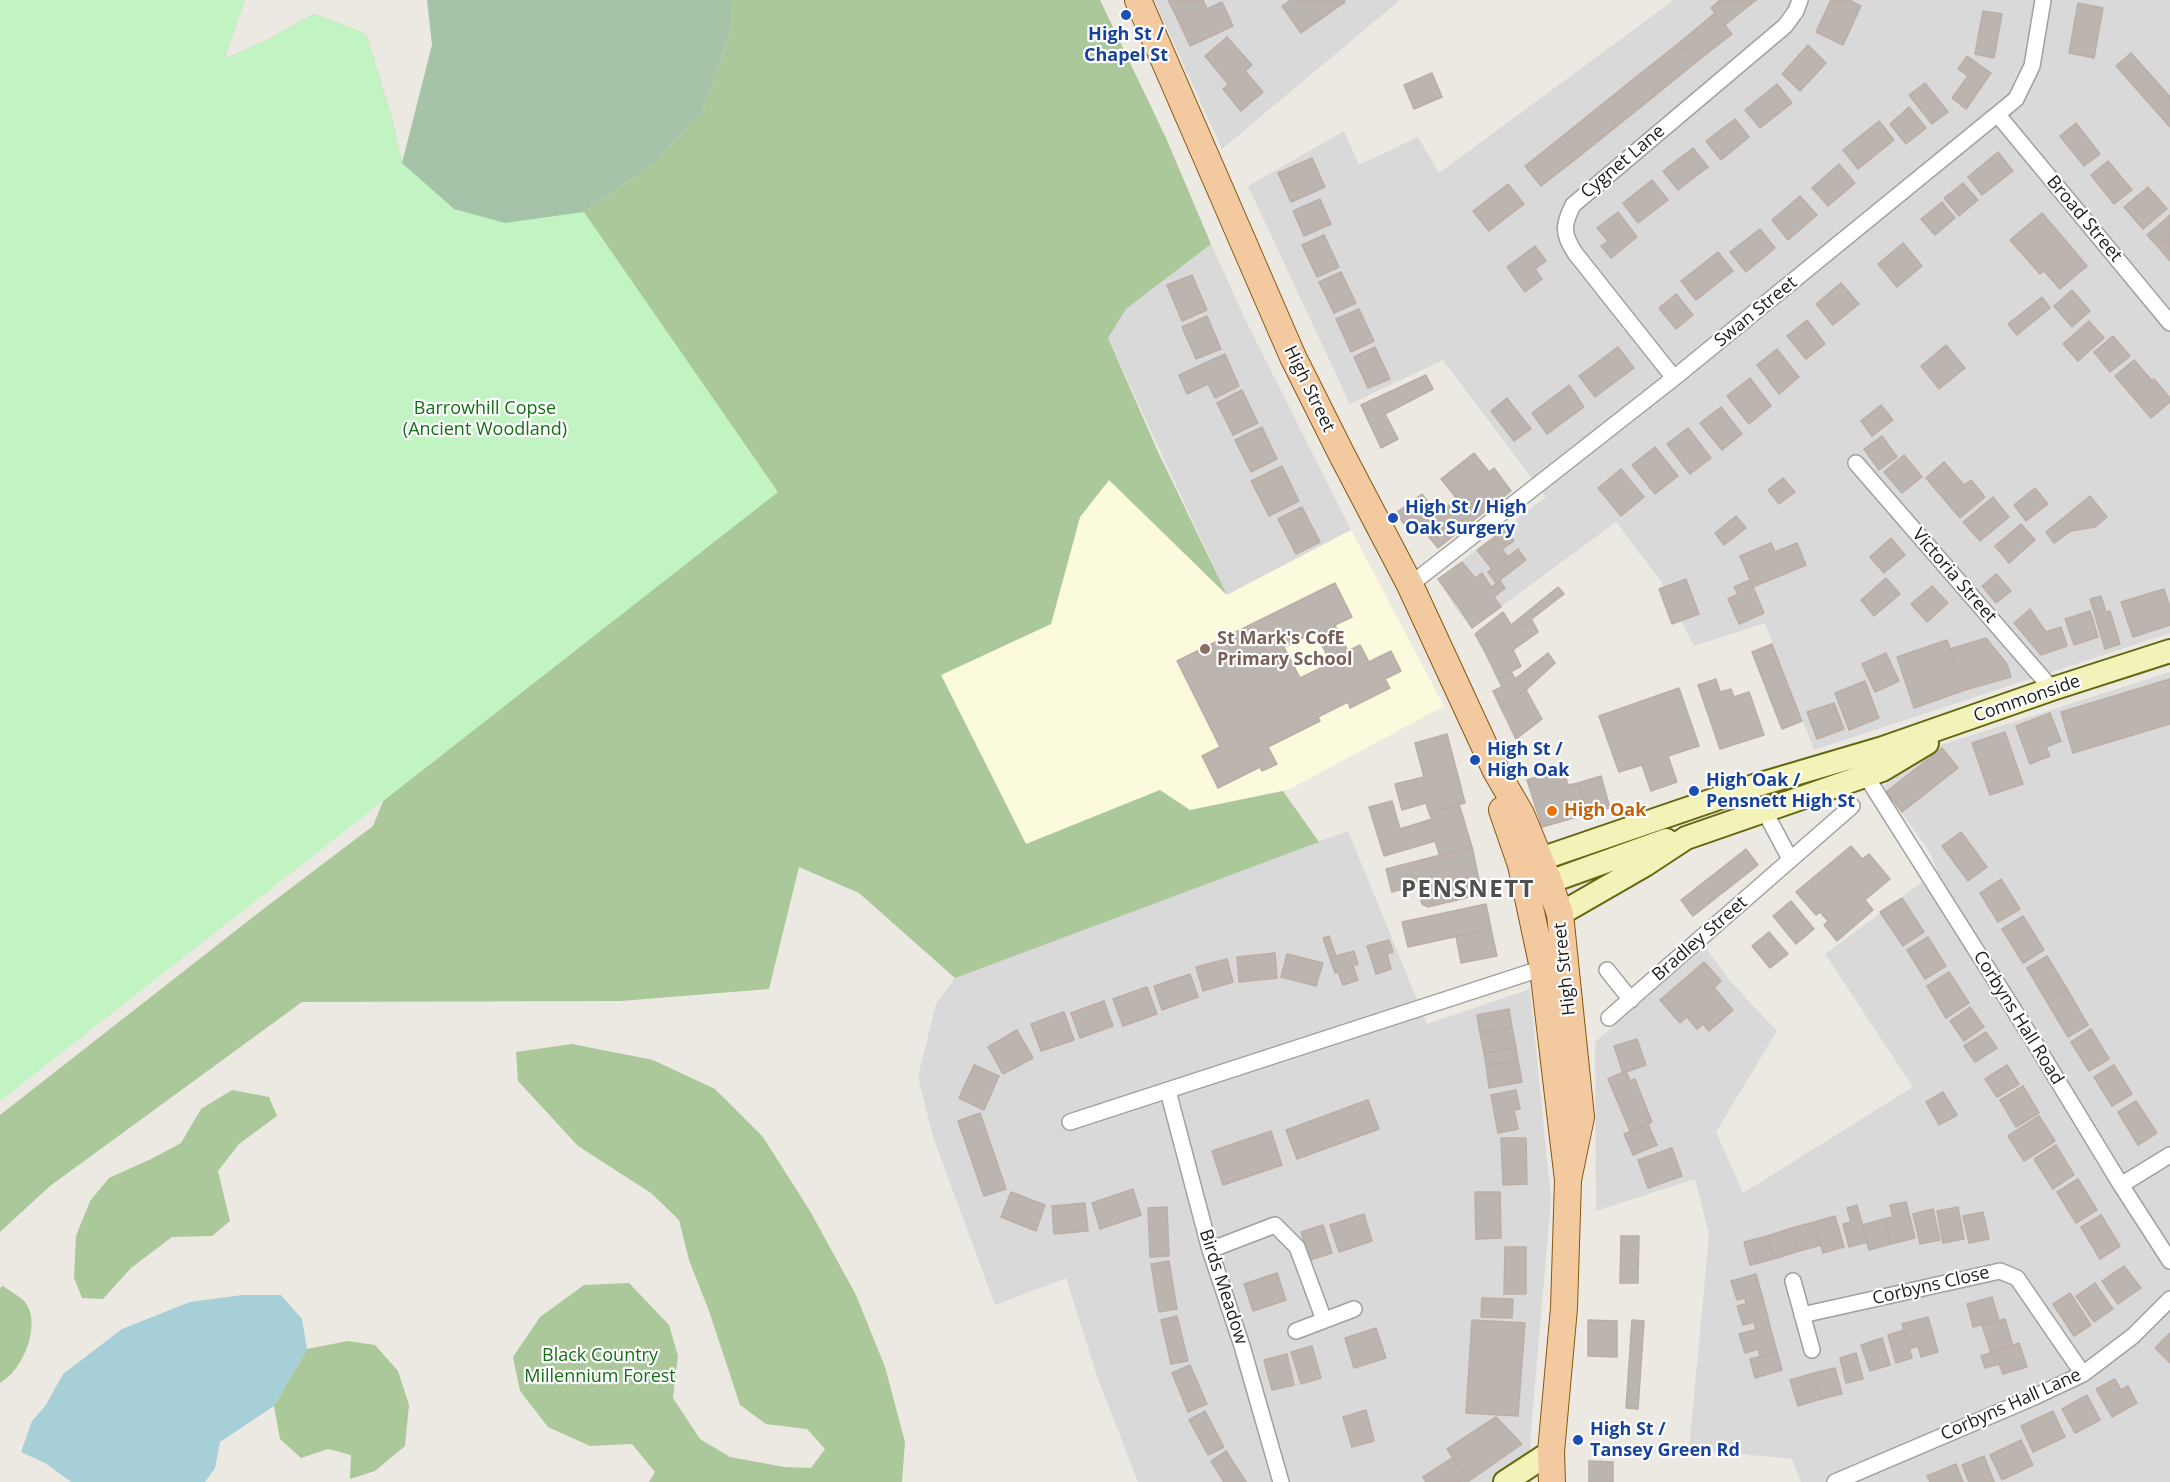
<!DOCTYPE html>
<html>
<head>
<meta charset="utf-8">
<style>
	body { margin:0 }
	canvas { display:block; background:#ece8e2 }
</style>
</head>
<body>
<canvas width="2170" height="1482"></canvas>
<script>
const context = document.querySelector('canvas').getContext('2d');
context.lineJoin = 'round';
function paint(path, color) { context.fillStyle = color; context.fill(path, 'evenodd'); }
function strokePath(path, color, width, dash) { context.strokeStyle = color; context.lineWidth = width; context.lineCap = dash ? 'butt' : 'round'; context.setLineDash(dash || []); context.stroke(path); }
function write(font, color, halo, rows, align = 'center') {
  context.font = font + ' "Open Sans",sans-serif'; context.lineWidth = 4.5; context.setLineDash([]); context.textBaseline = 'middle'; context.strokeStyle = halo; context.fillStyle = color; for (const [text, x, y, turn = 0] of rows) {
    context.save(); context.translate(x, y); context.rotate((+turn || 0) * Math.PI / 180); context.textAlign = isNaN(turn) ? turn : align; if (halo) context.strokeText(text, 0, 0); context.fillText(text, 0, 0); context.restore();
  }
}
const residential = new Path2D(`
	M1154,0H1400L1222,149Z
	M1674,0H2170V633L1814,750L1765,623L1694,646L1661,581L1616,522L1472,628L1456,609L1438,579L1546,497L1443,360L1350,404L1248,186L1344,131L1359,165L1418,137L1439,173Z
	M1211,244L1246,321L1351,530L1227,595L1108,338L1126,309Z
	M2170,672V1482H1801L1792,1459L1689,1449L1709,1235L1695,1179L1596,1211L1595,1042L1705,947L1730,981L1777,1031L1716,1132L1743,1193L1913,1087L1825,954L1937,871L1931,854L1883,786L1941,745Z
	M1348,831L1427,1024L1530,989L1551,1199L1530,1442L1532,1482H1138L1098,1379L1066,1278L995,1305L933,1137L918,1077L936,1004L955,978L1001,958Z`);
const education = new Path2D(`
	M1109,480L1227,595L1351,530L1444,706L1290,789L1190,810L1160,790L1026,844L941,675L1051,624L1080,517Z`);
const forest = new Path2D(`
	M0,0H245L224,59L261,43L314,14L366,34L391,115L402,163L584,212L653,164L702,112L731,29L732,0H1100L1166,138L1211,244L1126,309L1108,338L1158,452L1227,595L1109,480L1080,517L1051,624L941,675L1026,844L1160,790L1190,810L1283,791L1319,842L955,978L859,893L799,867L769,989L621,1001L302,1002L50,1186L0,1232V1115L262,910L373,826L415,722Z
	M572,1044L653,1060L715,1089L763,1137L810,1211L856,1295L885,1367L905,1442L902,1482H649L655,1472L632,1444L590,1446L548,1427L520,1391L513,1357L540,1317L584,1285L629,1283L669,1325L678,1356L673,1398L700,1439L730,1457L784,1467L811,1468L825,1449L807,1429L766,1424L740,1405L709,1311L689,1260L679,1220L651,1193L578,1146L518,1081L516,1052Z
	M232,1090L269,1097L277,1116L239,1144L218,1171L230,1221L212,1236L172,1237L131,1268L103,1299L82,1298L74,1278L76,1236L90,1201L109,1178L151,1159L181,1143L201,1109Z
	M3,1286C9,1291 18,1295 23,1300C44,1321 23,1371 0,1383V1288Z
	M348,1341L375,1345L398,1371L409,1405L405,1446L375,1471L350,1479L351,1455L328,1449L301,1458L280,1439L274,1406L307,1349Z`);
const cemetery = new Path2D(`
	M427,0H732L731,29L702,112L653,164L584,212L505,223L455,209L402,163L432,45Z`);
const park = new Path2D(`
	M0,0H245L224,59L261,43L314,14L366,34L391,115L402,163L454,209L505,223L584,212L778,492L0,1101Z`);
const water = new Path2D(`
	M243,1295H281L302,1319L307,1349L274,1406L220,1442L215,1468L205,1482H71L47,1464L21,1452L32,1421L46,1405L63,1374L122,1329L190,1302Z`);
const building = new Path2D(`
	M1168,0H1203L1207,9L1179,22Z
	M1291,0H1344L1345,2L1301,33L1282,6Z
	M1720,0H1756L1725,25L1711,8Z
	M1831,0H1849L1861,6L1843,45L1816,32Z
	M1222,2L1233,26L1190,46L1179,22Z
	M2078,3L2103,8L2094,58L2069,53Z
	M1983,11L2002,14L1994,58L1975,54Z
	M1715,13L1732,34L1695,63L1679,43Z
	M1227,37L1252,65L1229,85L1205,56Z
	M1679,43L1695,63L1657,94L1641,73Z
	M1808,45L1826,63L1800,91L1782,74Z
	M2131,53L2170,97V127L2116,66Z
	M1967,56L1991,73L1966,109L1952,98L1968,76L1958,69Z
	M1245,71L1263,92L1241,111L1223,89Z
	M1432,73L1442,97L1414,109L1404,85Z
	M1641,73L1657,94L1617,126L1600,106Z
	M1925,83L1948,112L1932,124L1909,95Z
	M1777,84L1792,103L1760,128L1745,110Z
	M1600,106L1617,126L1576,159L1559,139Z
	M1909,107L1926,128L1906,144L1890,124Z
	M1735,119L1749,137L1721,160L1706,141Z
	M1879,121L1894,140L1858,169L1843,150Z
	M2076,123L2100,154L2084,166L2060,136Z
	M1559,139L1576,159L1541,186L1525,166Z
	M1693,148L1708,167L1678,190L1663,171Z
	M1998,152L2013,171L1982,195L1968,177Z
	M1312,158L1325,187L1291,202L1278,173Z
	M2108,161L2132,190L2114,204L2091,175Z
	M1839,164L1855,183L1828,206L1812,188Z
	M1652,180L1668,200L1638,223L1623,203Z
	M1963,183L1978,200L1959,216L1944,198Z
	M1508,184L1524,204L1489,231L1473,211Z
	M2148,187L2167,209L2143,229L2124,207Z
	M1800,196L1817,215L1788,240L1772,220Z
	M1320,199L1331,224L1304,236L1293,211Z
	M1942,202L1955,218L1935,235L1921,219Z
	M1618,212L1637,237L1611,258L1601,246L1608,241L1597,228Z
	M2042,213L2072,248L2040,274L2010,240Z
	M2170,215V237L2158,247L2147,235Z
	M1760,229L1775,248L1746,272L1730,252Z
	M1324,235L1339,267L1317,277L1302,245Z
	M2170,239V261L2159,248Z
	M1903,243L1922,266L1897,287L1878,264Z
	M1535,246L1546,261L1535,269L1542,279L1525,292L1507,267Z
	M2072,248L2087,266L2060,289L2044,271Z
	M1718,252L1733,271L1696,300L1681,281Z
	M1341,272L1356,303L1334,313L1319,282Z
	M1192,275L1207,310L1182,321L1167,285Z
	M1841,283L1859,304L1833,325L1816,304Z
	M2072,290L2090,311L2072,327L2054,306Z
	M1676,294L1693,315L1676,329L1659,308Z
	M2042,297L2050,308L2017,335L2008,324Z
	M1359,309L1374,341L1351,352L1336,319Z
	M1207,316L1221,349L1196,359L1182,327Z
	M1807,320L1825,344L1806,359L1787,336Z
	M2089,321L2104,338L2078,361L2063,344Z
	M2113,336L2130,356L2110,372L2094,352Z
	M1946,345L1965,368L1939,389L1921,366Z
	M1375,347L1390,379L1368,388L1354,357Z
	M1618,347L1634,368L1595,397L1579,376Z
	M1777,349L1799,377L1779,394L1757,365Z
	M1225,354L1239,386L1215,398L1208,384L1187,394L1179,375Z
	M2134,360L2152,381L2133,397L2115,376Z
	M1426,375L1433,389L1385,414L1398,439L1381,448L1361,405Z
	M1750,378L1771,406L1749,424L1727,396Z
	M2154,379L2170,398V402L2151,418L2133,397Z
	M1569,385L1584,407L1547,434L1532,413Z
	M1242,390L1258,423L1233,435L1217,403Z
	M1507,398L1531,429L1514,441L1491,411Z
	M1881,405L1893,420L1872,436L1861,421Z
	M1721,407L1742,434L1722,450L1700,423Z
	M1262,427L1277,459L1251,472L1235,440Z
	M1688,428L1711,458L1690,474L1667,444Z
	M1882,436L1897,457L1879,470L1864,449Z
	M1655,447L1678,476L1655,494L1632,465Z
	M1474,453L1489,472L1494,468L1511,491L1438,548L1421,527L1457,499L1441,479Z
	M1904,455L1922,477L1902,493L1884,472Z
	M1944,462L1964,485L1971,480L1985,497L1960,518L1926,478Z
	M1282,466L1299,501L1269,516L1251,481Z
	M1621,469L1644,497L1621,516L1598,488Z
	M1783,478L1795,492L1779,504L1768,490Z
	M2035,488L2048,504L2026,521L2014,505Z
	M1422,494L1437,515L1421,527L1414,518L1405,525L1396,513Z
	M2090,496L2107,517L2095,527L2071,531L2054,543L2046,532Z
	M1993,497L2009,517L1980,541L1963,522Z
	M1302,507L1320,542L1296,554L1278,519Z
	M1736,516L1746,528L1724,545L1715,533Z
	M2021,524L2035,540L2009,563L1995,546Z
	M1505,529L1514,541L1502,549L1508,557L1492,569L1477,550Z
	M1891,538L1905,555L1884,573L1870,557Z
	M1771,543L1775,552L1797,543L1806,565L1753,587L1740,556Z
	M1518,549L1526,560L1496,583L1488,572Z
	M1462,562L1475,578L1482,573L1491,587L1460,609L1438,579Z
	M1996,574L2011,591L1996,603L1982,586Z
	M1886,578L1900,594L1874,616L1861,600Z
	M1686,579L1699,614L1672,624L1659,589Z
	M1750,580L1764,613L1739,624L1728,599L1738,594L1734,587Z
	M1500,581L1505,588L1494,597L1501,607L1472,628L1460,609Z
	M1335,583L1352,617L1335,625L1348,651L1360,645L1369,662L1391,651L1401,671L1385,679L1390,688L1350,708L1348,702L1318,717L1320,721L1268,747L1277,764L1262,771L1260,767L1218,788L1202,756L1220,747L1177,661ZM1315,632L1331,663L1300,678L1284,647Z
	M1932,586L1948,603L1927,622L1911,604Z
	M1558,587L1564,594L1486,654L1475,634L1503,612L1511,625Z
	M2164,589L2170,607V625L2133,637L2121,602Z
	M2101,596L2106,612L2110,611L2120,644L2105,649L2090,599Z
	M2030,609L2046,632L2061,627L2067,646L2041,655L2014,623Z
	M2090,611L2098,637L2074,645L2065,619Z
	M1532,620L1538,632L1513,650L1521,666L1498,679L1486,654Z
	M1986,638L2007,664L2011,677L1965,690L1950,649Z
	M1947,640L1965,690L1914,708L1897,657Z
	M1772,644L1802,721L1782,729L1752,652Z
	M1548,653L1555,663L1526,690L1500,706L1493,691L1502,687L1498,679L1512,673L1515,679Z
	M1886,653L1899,681L1875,692L1862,664Z
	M1716,679L1720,692L1731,689L1734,697L1749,692L1764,735L1720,749L1698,685Z
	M2170,679V724L2073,753L2061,712Z
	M1865,681L1879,718L1849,730L1835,693Z
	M1679,688L1699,746L1668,756L1677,782L1651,791L1642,765L1619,772L1599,716Z
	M1526,690L1542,719L1516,739L1500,706Z
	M1834,703L1844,729L1817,739L1807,712Z
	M2050,713L2061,741L2046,747L2050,756L2030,764L2016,726Z
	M2005,732L2023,784L1990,795L1972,743Z
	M1447,734L1465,803L1429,813L1426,803L1402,810L1395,784L1424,777L1415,743Z
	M1942,748L1958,768L1902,812L1886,792Z
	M1563,768L1568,785L1578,783L1588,814L1542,827L1527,780Z
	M1601,776L1610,808L1588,814L1578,783Z
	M1392,801L1400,829L1432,819L1429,813L1459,804L1472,847L1440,857L1435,841L1384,856L1369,807Z
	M1961,832L1987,867L1968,881L1942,846Z
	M1851,846L1862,859L1869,854L1890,879L1865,900L1873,910L1837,941L1824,925L1828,921L1820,912L1816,915L1796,892Z
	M1472,847L1482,894L1428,907L1422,904L1417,885L1392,892L1386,869Z
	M1746,849L1758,865L1693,916L1681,900Z
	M2001,879L2020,909L1998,922L1980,893Z
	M1902,898L1924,932L1903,946L1880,912Z
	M1791,901L1814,929L1796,944L1773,916Z
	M1486,904L1491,929L1408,947L1402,922Z
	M2023,916L2044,950L2023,963L2002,929Z
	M1491,929L1497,956L1461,963L1456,936Z
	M1769,932L1788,954L1770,968L1752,946Z
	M1329,936L1336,956L1354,951L1358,964L1353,966L1358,980L1343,985L1338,972L1335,973L1323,938Z
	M1928,937L1946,966L1925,979L1907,950Z
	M1389,940L1393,952L1387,954L1391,969L1376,974L1367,946Z
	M1275,953L1277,978L1239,982L1237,957Z
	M1287,954L1323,963L1316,986L1281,977Z
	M2047,956L2067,989L2047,1002L2027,968Z
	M1227,959L1233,982L1203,991L1196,967Z
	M1704,962L1721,981L1714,988L1733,1010L1709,1031L1703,1024L1697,1029L1687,1017L1680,1023L1660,1000Z
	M1949,972L1969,1003L1946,1018L1927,986Z
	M1190,974L1198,997L1162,1010L1154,986Z
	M1147,987L1157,1014L1123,1026L1113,999Z
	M2067,989L2088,1025L2068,1037L2047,1002Z
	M1104,1001L1113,1026L1080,1038L1071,1013Z
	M1970,1007L1984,1027L1964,1041L1950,1021Z
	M1509,1009L1512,1027L1480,1033L1477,1015Z
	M1064,1012L1074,1040L1041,1051L1031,1024Z
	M1512,1027L1516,1048L1484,1053L1480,1033Z
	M2091,1029L2109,1059L2089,1071L2071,1042Z
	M1017,1030L1033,1058L1003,1074L988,1047Z
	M1986,1032L1997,1048L1975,1062L1964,1046Z
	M1637,1039L1646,1065L1623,1073L1614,1046Z
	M1516,1048L1518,1060L1486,1065L1484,1053Z
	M1518,1060L1522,1082L1489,1088L1486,1065Z
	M974,1065L999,1076L984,1110L959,1098Z
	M2007,1065L2019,1084L1997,1097L1985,1079Z
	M2114,1065L2132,1094L2112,1106L2094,1077Z
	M1626,1071L1630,1081L1635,1079L1652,1122L1630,1131L1608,1079Z
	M2023,1086L2039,1113L2016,1127L2000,1100Z
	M1516,1090L1520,1109L1514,1110L1518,1129L1498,1133L1491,1095Z
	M1943,1092L1957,1115L1939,1125L1926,1102Z
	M1368,1100L1379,1129L1297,1159L1286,1130Z
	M2136,1101L2157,1133L2138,1145L2118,1112Z
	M980,1113L1006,1189L984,1196L958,1121Z
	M2039,1116L2055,1141L2024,1161L2008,1136Z
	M1648,1124L1657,1145L1633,1155L1624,1134Z
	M1271,1131L1282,1165L1223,1185L1212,1151Z
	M1501,1138H1526L1527,1184L1503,1185Z
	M2056,1145L2074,1175L2053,1189L2034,1159Z
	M1672,1148L1682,1176L1648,1188L1638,1160Z
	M2078,1179L2097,1210L2076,1223L2057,1192Z
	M1133,1189L1141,1215L1100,1229L1092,1203Z
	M1011,1192L1045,1205L1036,1231L1001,1217Z
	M1475,1192H1500L1501,1238L1476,1239Z
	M1906,1202L1915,1238L1891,1244L1884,1219L1893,1217L1890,1205Z
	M1085,1203L1088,1231L1054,1234L1052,1206Z
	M1857,1205L1867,1242L1849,1247L1843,1224L1851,1222L1847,1208Z
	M1167,1207L1169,1256L1150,1257L1148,1208Z
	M1958,1207L1964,1239L1943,1243L1937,1211Z
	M1933,1209L1940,1240L1920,1244L1913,1214Z
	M1983,1212L1989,1239L1969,1243L1963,1216Z
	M1364,1214L1372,1241L1339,1252L1330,1225Z
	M2101,1215L2120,1246L2100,1259L2081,1227Z
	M1835,1216L1844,1247L1823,1253L1814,1222Z
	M1884,1219L1891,1244L1869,1250L1862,1225Z
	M1814,1222L1821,1245L1799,1251L1792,1228Z
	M1323,1225L1332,1253L1310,1260L1301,1232Z
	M1792,1228L1799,1251L1774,1259L1767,1236Z
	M1621,1236H1639L1638,1283H1620Z
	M1767,1236L1774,1259L1750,1265L1744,1242Z
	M1505,1247H1526V1294H1504Z
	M1169,1261L1177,1309L1159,1312L1151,1264Z
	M2124,1266L2141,1288L2118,1304L2102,1281Z
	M1277,1273L1286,1300L1253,1311L1244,1284Z
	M1756,1274L1763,1299L1746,1304L1745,1298L1737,1300L1731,1281Z
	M2095,1283L2113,1309L2094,1322L2076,1296Z
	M2070,1293L2091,1325L2074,1336L2053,1304Z
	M1992,1297L1999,1320L1973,1327L1967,1304Z
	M1482,1298L1513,1299L1512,1318L1481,1317Z
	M1763,1299L1770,1326L1756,1330L1754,1322L1743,1325L1737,1306Z
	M1177,1316L1188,1361L1171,1364L1161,1320Z
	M1928,1317L1938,1352L1921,1357L1918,1346L1909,1349L1902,1324Z
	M2005,1319L2013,1346L1991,1353L1982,1325Z
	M1472,1320L1525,1323L1518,1416L1466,1413Z
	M1588,1320L1617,1321V1357L1588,1356Z
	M1632,1320L1644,1321L1638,1409L1626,1408Z
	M1770,1326L1777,1352L1760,1356L1758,1349L1745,1353L1739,1334Z
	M1376,1328L1386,1358L1354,1368L1345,1338Z
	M1904,1330L1912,1358L1896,1363L1888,1335Z
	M2170,1333V1363L2155,1348Z
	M1882,1338L1890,1365L1870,1371L1861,1345Z
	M2019,1343L2027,1367L2003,1374L1999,1364L1985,1368L1981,1356Z
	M1312,1346L1321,1378L1301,1384L1291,1352Z
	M1777,1352L1782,1370L1755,1378L1750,1359Z
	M1856,1353L1863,1379L1846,1383L1840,1358Z
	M1287,1354L1294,1385L1272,1390L1264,1360Z
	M1190,1365L1207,1404L1188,1412L1172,1373Z
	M1835,1368L1842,1394L1821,1399L1814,1373Z
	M1814,1373L1821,1399L1798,1406L1790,1380Z
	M2115,1379L2121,1390L2128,1386L2137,1403L2112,1417L2096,1389Z
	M2087,1395L2100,1420L2075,1433L2062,1409Z
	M1366,1410L1374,1441L1352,1447L1343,1417Z
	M1205,1411L1224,1447L1208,1455L1189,1420Z
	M2053,1411L2065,1437L2033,1452L2021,1426Z
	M1496,1417L1522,1444L1469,1481L1447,1449Z
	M2021,1440L2033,1465L2002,1480L1990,1455Z
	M1226,1451L1246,1482H1224L1211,1461Z
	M1984,1456L1994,1482H1969L1962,1465Z
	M1454,1457L1469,1481L1426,1482L1423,1477Z
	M1589,1461L1613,1462V1482H1589Z
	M1956,1464L1963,1482H1930L1927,1476Z`);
const street = new Path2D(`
	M1998,115L2170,323
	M1674,378L1575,253C1562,233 1563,225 1573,205L1785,26L1796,11L1800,0
	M1856,463L2052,689
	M1410,585L1674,378L2016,99L2032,66L2043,0
	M1866,776L2036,1045L2121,1185L2170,1261
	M1765,812L1790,859
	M1607,970L1631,1000
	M1609,1018L1852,806
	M1168,1091L1210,1250L1242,1346L1281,1482
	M1070,1122L1543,968
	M2121,1185L2170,1155
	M1210,1250L1275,1225L1297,1247L1324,1320
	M1793,1281L1812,1350
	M1802,1315L2000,1271L2017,1278L2083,1374
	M1296,1331L1354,1309
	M1835,1482L2032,1398L2083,1374L2133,1336L2170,1299`);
const secondary = new Path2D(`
	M1523,865L1754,786L1883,748L2052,689L2170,651
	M1533,879L1549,882L1666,840
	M1560,914L1645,865L1686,838L1882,770L1927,743
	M1505,1482L1551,1452`);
const primary = new Path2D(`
	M1138,0L1293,357L1342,455L1410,585L1496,771L1521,814L1549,882L1560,914L1581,1117L1568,1180
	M1502,810L1521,865L1543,968L1568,1180L1564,1308L1551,1452L1552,1482`);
const markers = [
	[1126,15,6,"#1a4fb4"],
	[1393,518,6,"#1a4fb4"],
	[1205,649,6,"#8d6e63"],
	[1475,760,6,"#1a4fb4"],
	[1694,791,6,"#1a4fb4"],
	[1552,811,6,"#e8710a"],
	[1578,1440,6,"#1a4fb4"]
];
const transitNames = [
	["High St /",1126,35,"center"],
	["Chapel St",1126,56,"center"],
	["High St / High",1405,508],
	["Oak Surgery",1405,529],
	["High St /",1487,750],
	["High Oak",1487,771],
	["High Oak /",1706,781],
	["Pensnett High St",1706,802],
	["High St /",1590,1430],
	["Tansey Green Rd",1590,1451]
];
const streetNames = [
	["Cygnet Lane",1623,162,-40],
	["Broad Street",2084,219,50],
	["Swan Street",1756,312,-39],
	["High Street",1309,389,64],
	["Victoria Street",1954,576,49],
	["Commonside",2027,699,-19],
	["Bradley Street",1700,939,-41],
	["High Street",1565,969,-96],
	["Corbyns Hall Road",2018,1018,58],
	["Corbyns Close",1931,1286,-13],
	["Birds Meadow",1223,1287,72],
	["Corbyns Hall Lane",2011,1405,-24]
];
const parkNames = [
	["Barrowhill Copse",485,409],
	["(Ancient Woodland)",485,430],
	["Black Country",600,1356],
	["Millennium Forest",600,1377]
];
const educationNames = [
	["St Mark's CofE",1217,639],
	["Primary School",1217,660]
];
const foodNames = [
	["High Oak",1564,811]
];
const districtNames = [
	["PENSNETT",1468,890]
];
paint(residential, '#dad9d9');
paint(education, '#fcfadc');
paint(forest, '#abc89a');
paint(cemetery, '#a5c3a8');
paint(park, '#c2f4c3');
paint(water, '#a6cfd7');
paint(building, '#bcb4af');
strokePath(building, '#bcaea6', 1.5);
strokePath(street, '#a0a0a0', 18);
strokePath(secondary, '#63680e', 26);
strokePath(primary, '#87570d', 28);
strokePath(street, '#fff', 15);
strokePath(secondary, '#f3f2b9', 22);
strokePath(primary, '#f3caa0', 26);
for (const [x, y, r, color] of markers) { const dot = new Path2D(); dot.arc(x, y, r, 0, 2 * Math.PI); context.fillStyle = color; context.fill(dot); strokePath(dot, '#fff', 2); }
write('bold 18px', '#164399', '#fff', transitNames, 'left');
write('18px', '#1c1c1c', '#fff', streetNames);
write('18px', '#146f16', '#fff', parkNames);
write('bold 18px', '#785e54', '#fff', educationNames, 'left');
write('bold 18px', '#c56008', '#fff', foodNames, 'left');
context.letterSpacing = '1.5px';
write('bold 24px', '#4f4f4f', '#fff', districtNames);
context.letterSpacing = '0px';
</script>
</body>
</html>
